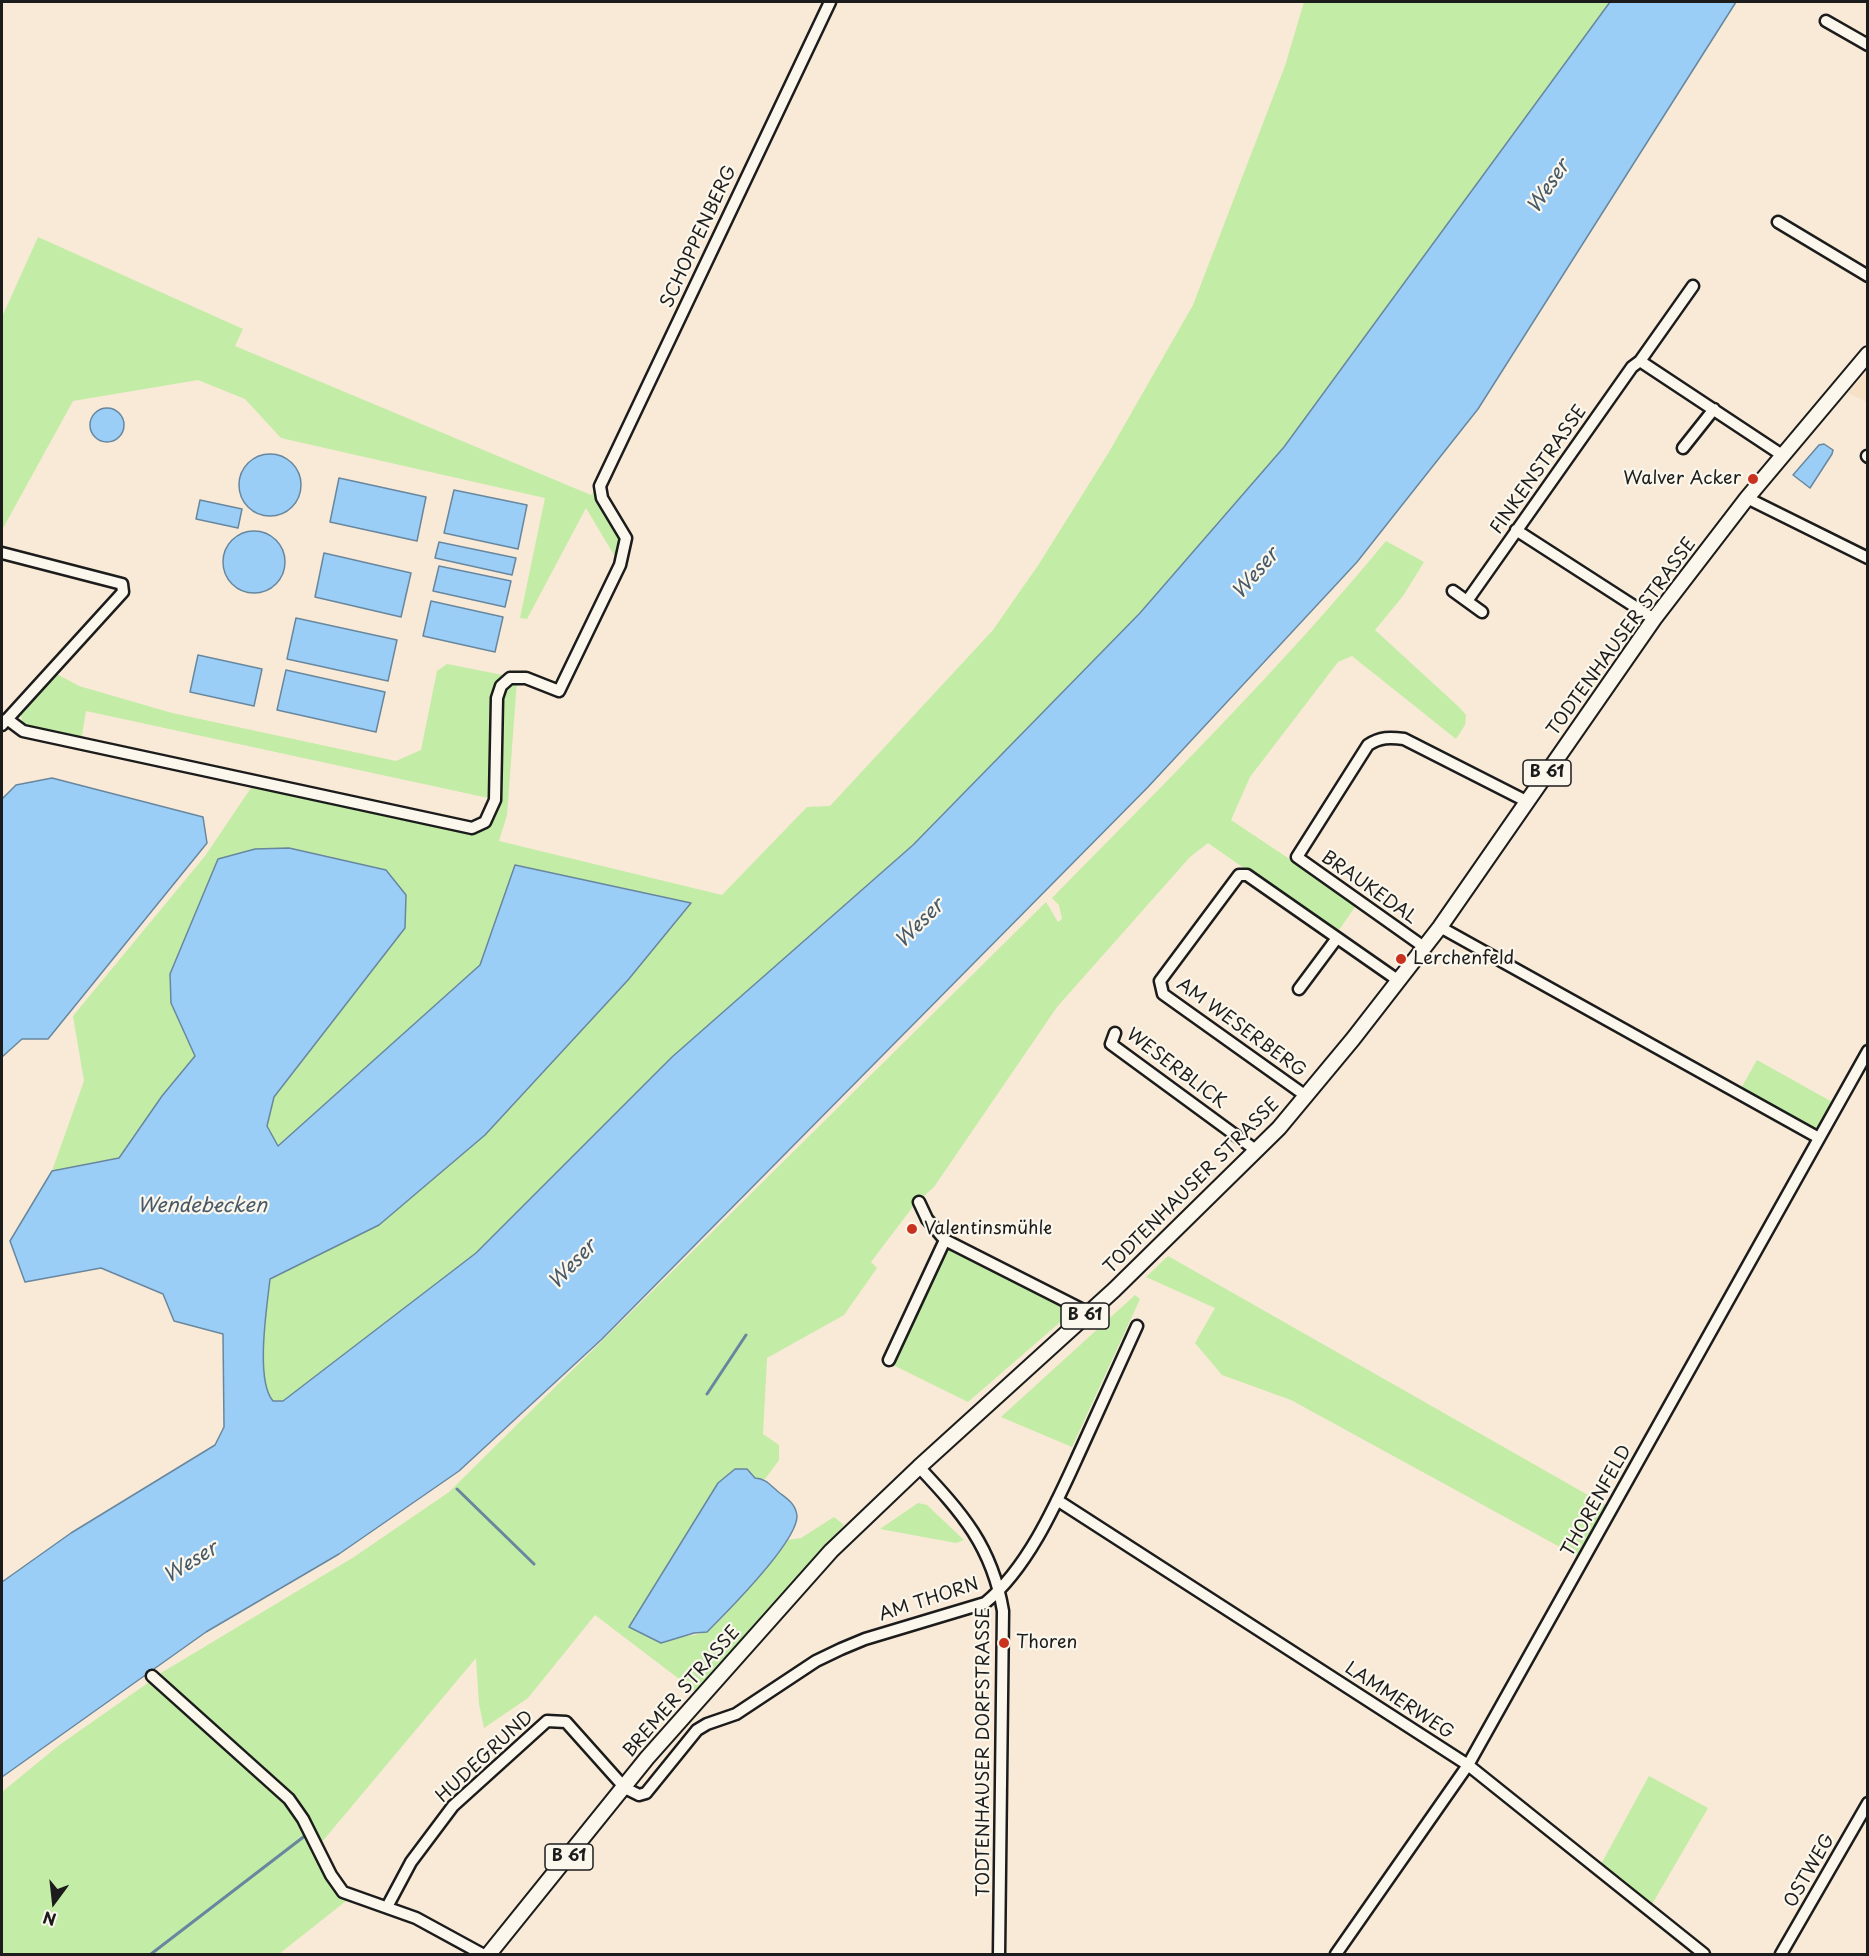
<!DOCTYPE html>
<html>
<head>
<meta charset="utf-8">
<style>
	body { margin:0 }
	#map { position:relative; width:1869px; height:1956px; overflow:hidden; background:#f8ead6; font-family:"Playpen Sans",sans-serif }
	canvas { display:block }
	.frame { position:absolute; inset:0; border:3px solid #1c1c1c; pointer-events:none }
	.north { position:absolute; left:24px; top:1872px; width:60px; height:60px; -webkit-text-stroke:4px #fbf7ec; paint-order:stroke; rotate:195deg; font-size:16px; font-weight:700; line-height:24px; text-align:center; color:#1c1c1c }
	.north::after { content:''; display:block; margin:auto; width:21px; height:27px; background:#1c1c1c; clip-path:polygon(50% 0,100% 100%,50% 72%,0 100%) }
</style>
</head>
<body>
<div id="map">
<canvas width="1869" height="1956"></canvas>
<div class="frame"></div>
<div class="north">N</div>
</div>
<script>
const context = document.querySelector('canvas').getContext('2d');
context.lineJoin = 'round';
function paint(path, color) { context.fillStyle = color; context.fill(path, 'evenodd'); }
function strokePath(path, color, width, dash) { context.strokeStyle = color; context.lineWidth = width; context.lineCap = dash ? 'butt' : 'round'; context.setLineDash(dash || []); context.stroke(path); }
function write(font, color, halo, rows, align = 'center') {
  context.font = font + ' "Playpen Sans",sans-serif'; context.lineWidth = 4.5; context.setLineDash([]); context.textBaseline = 'middle'; context.strokeStyle = halo; context.fillStyle = color; for (const [text, x, y, turn = 0] of rows) {
    context.save(); context.translate(x, y); context.rotate((+turn || 0) * Math.PI / 180); context.textAlign = isNaN(turn) ? turn : align; if (halo) context.strokeText(text, 0, 0); context.fillText(text, 0, 0); context.restore();
  }
}
const built = new Path2D(`
	M1867,371V402L1848,393Z`);
const green = new Path2D(`
	M1304,2H1610L1284,447L1140,613L913,845L476,1253L283,1401H273C255,1379 268,1308 270,1279L379,1225L485,1135L628,980L690,903L515,865L480,965L278,1146L267,1126L274,1097L405,928L171,1003L195,1056L162,1096L119,1158L52,1171L84,1081L73,1016L205,856L253,785L472,832C488,824 495,818 498,801L499,699L503,688L517,680L507,815L499,841L722,895L807,807L830,806L993,630L1039,564L1109,452L1193,305L1285,66Z
	M38,237L243,329L235,346L591,495L595,491L624,539L617,560L586,508L527,619L520,618L545,498L281,438L245,399L198,380L73,401L2,530V317Z
	M1386,541L1424,562L1403,596L1375,630L1459,707L1466,715L1465,725L1456,739L1352,656L1338,662L1250,777L1231,820L1357,904L1337,933L1208,843L1190,857L1057,1007L934,1187L915,1204L871,1262L877,1268L844,1315L767,1358L763,1434L779,1445V1460L765,1479L718,1483L629,1627C651,1637 682,1640 706,1632C715,1630 781,1552 788,1540L801,1538L834,1517L844,1525L695,1691L595,1615L528,1698L484,1728L479,1704L476,1658L321,1843L308,1819L156,1676L354,1557L449,1492L1046,902L1058,922L1062,919L1059,905L1052,898C1166,782 1282,667 1386,541Z
	M447,664L508,676L499,685L493,799L86,711L81,741L24,729L20,711L55,673L79,686L172,713L396,761L421,750L437,671Z
	M1757,1060L1834,1103L1817,1134L1740,1090Z
	M952,1247L1073,1311L968,1402L889,1363L942,1251Z
	M1168,1256L1609,1507L1580,1558L1291,1400L1222,1375L1195,1343L1215,1308L1146,1277Z
	M1135,1295L1140,1299L1072,1447L1001,1417Z
	M918,1503L927,1505L964,1540L956,1543L880,1529Z
	M152,1680L282,1796C308,1828 319,1869 346,1901L279,1954H2V1792L58,1746Z
	M1649,1776L1708,1808L1651,1906L1600,1866Z`);
const water = new Path2D(`
	M1610,2H1736L1478,409L1357,562L1148,787L602,1339L459,1471L339,1554L206,1632L2,1777V1582L71,1533L215,1445L224,1427L223,1334L174,1321L163,1294L101,1268L25,1282L10,1241L52,1171L119,1158L162,1096L195,1056L171,1003L170,974L218,859L255,849L289,848L386,870L406,895L405,928L274,1097L267,1126L278,1146L480,965L515,865L691,903L628,980L485,1135L379,1225L270,1279C267,1307 255,1380 273,1401H283L476,1253L672,1057L913,845L1140,613L1284,447Z
	M90 425a17 17 0 1 1 34 0a17 17 0 1 1-34 0Z
	M1824,444L1833,450L1832,454L1810,488L1793,475L1819,445Z
	M239 485a31 31 0 1 1 62 0a31 31 0 1 1-62 0Z
	M339,478L426,497L417,541L330,522Z
	M454,490L527,505L518,549L444,533Z
	M200,500L242,509L238,528L196,519Z
	M223 562a31 31 0 1 1 62 0a31 31 0 1 1-62 0Z
	M439,542L516,558L512,575L435,558Z
	M324,553L411,573L401,617L315,597Z
	M439,566L511,581L505,607L433,591Z
	M431,601L503,617L495,652L423,636Z
	M296,618L397,640L388,681L287,659Z
	M198,655L262,669L254,706L190,692Z
	M286,670L385,692L376,732L277,710Z
	M52,778L203,817L207,843L48,1039H22L2,1057V799L16,785Z
	M735,1469H747L755,1478C768,1479 771,1487 781,1494C789,1500 796,1505 797,1516C797,1542 727,1612 707,1632L694,1633L661,1643L629,1627L718,1483Z`);
const stream = new Path2D(`
	M707,1394L746,1335
	M457,1489L534,1564
	M151,1954L306,1835`);
const minor = new Path2D(`
	M1826,21L1868,45
	M1778,222L1868,276
	M1640,361L1782,455
	M1683,448L1714,409
	M1867,456L1868,457
	M1747,498L1868,558
	M1516,530L1654,619
	M2,553L122,584L123,592L2,725
	M1453,591L1482,612
	M1467,601L1632,367L1640,361L1693,286
	M7,719L23,731L472,828L485,822L495,800L497,698L501,686L510,678H526L559,691L620,565L626,538L602,498L600,486L830,2
	M1440,927L1819,1138
	M1424,947L1297,857L1368,745C1380,737 1390,737 1404,739L1528,802
	M1299,989L1337,938
	M1115,1033L1111,1044L1257,1151
	M1306,1096L1163,994L1160,981L1239,875H1247L1399,981
	M919,1202L927,1219L945,1240L1089,1313
	M889,1360L945,1240
	M919,1467C962,1513 992,1546 1003,1611L999,1954
	M1057,1500L1468,1765L1704,1954
	M152,1676L289,1799L303,1819L331,1875L343,1892L416,1918L482,1954
	M387,1907L411,1862L453,1806L547,1721L566,1722L625,1788L639,1795L646,1793L697,1730L707,1724L736,1714L816,1661L841,1649L865,1639L985,1603C1030,1566 1058,1499 1082,1447C1100,1407 1119,1366 1137,1326
	M1336,1954L1468,1765L1868,1051
	M1781,1954L1868,1803`);
const major = new Path2D(`
	M489,1954L647,1758L831,1551L919,1467L1114,1290L1279,1128L1353,1039L1440,927L1654,619L1747,498L1868,354`);
const markers = [
	[1753,479,6,"#c8321e"],
	[1401,959,6,"#c8321e"],
	[912,1229,6,"#c8321e"],
	[1004,1643,6,"#c8321e"]
];
const shields = [
	[1547,773,48],
	[1085,1316,48],
	[569,1857,48]
];
const shieldNames = [
	["B 61",1547,773],
	["B 61",1085,1316],
	["B 61",569,1857]
];
const streetNames = [
	["SCHOPPENBERG",699,237,-65],
	["FINKENSTRASSE",1539,470,-55],
	["TODTENHAUSER STRASSE",1622,637,-54],
	["BRAUKEDAL",1369,888,35],
	["AM WESERBERG",1241,1028,36],
	["WESERBLICK",1176,1069,37],
	["TODTENHAUSER STRASSE",1192,1186,-45],
	["THORENFELD",1597,1501,-61],
	["AM THORN",929,1600,-18],
	["BREMER STRASSE",682,1692,-49],
	["LAMMERWEG",1399,1701,33],
	["TODTENHAUSER DORFSTRASSE",984,1752,-90],
	["HUDEGRUND",485,1757,-43],
	["OSTWEG",1810,1871,-60]
];
const poiNames = [
	["Walver Acker",1741,479,"right"],
	["Lerchenfeld",1413,959],
	["Valentinsmühle",924,1229],
	["Thoren",1016,1643]
];
const waterNames = [
	["Weser",1549,187,-56],
	["Weser",1256,574,-49],
	["Weser",920,924,-45],
	["Wendebecken",202,1206],
	["Weser",573,1265,-46],
	["Weser",191,1563,-32]
];
paint(built, '#f6e1c6');
paint(green, '#c3eca7');
paint(water, '#9acef7');
strokePath(water, '#68879f', 1.5);
strokePath(stream, '#68879f', 3);
strokePath(minor, '#1c1c1c', 15);
strokePath(major, '#1c1c1c', 18);
strokePath(minor, '#fbf7ec', 10);
strokePath(major, '#fbf7ec', 14);
for (const [x, y, r, color] of markers) { const dot = new Path2D(); dot.arc(x, y, r, 0, 2 * Math.PI); context.fillStyle = color; context.fill(dot); strokePath(dot, '#fbf7ec', 2); }
for (const [x, y, w] of shields) { const box = new Path2D(); box.roundRect(x - w / 2, y - 13, w, 26, 4.5); context.fillStyle = '#fbf7ec'; context.fill(box); strokePath(box, '#1c1c1c', 1.5); }
write('bold 16px', '#1c1c1c', null, shieldNames);
write('18px', '#1c1c1c', '#fbf7ec', streetNames);
write('18px', '#1c1c1c', '#fbf7ec', poiNames, 'left');
write('italic 20px', '#485a69', '#fbf7ec', waterNames);
</script>
</body>
</html>
